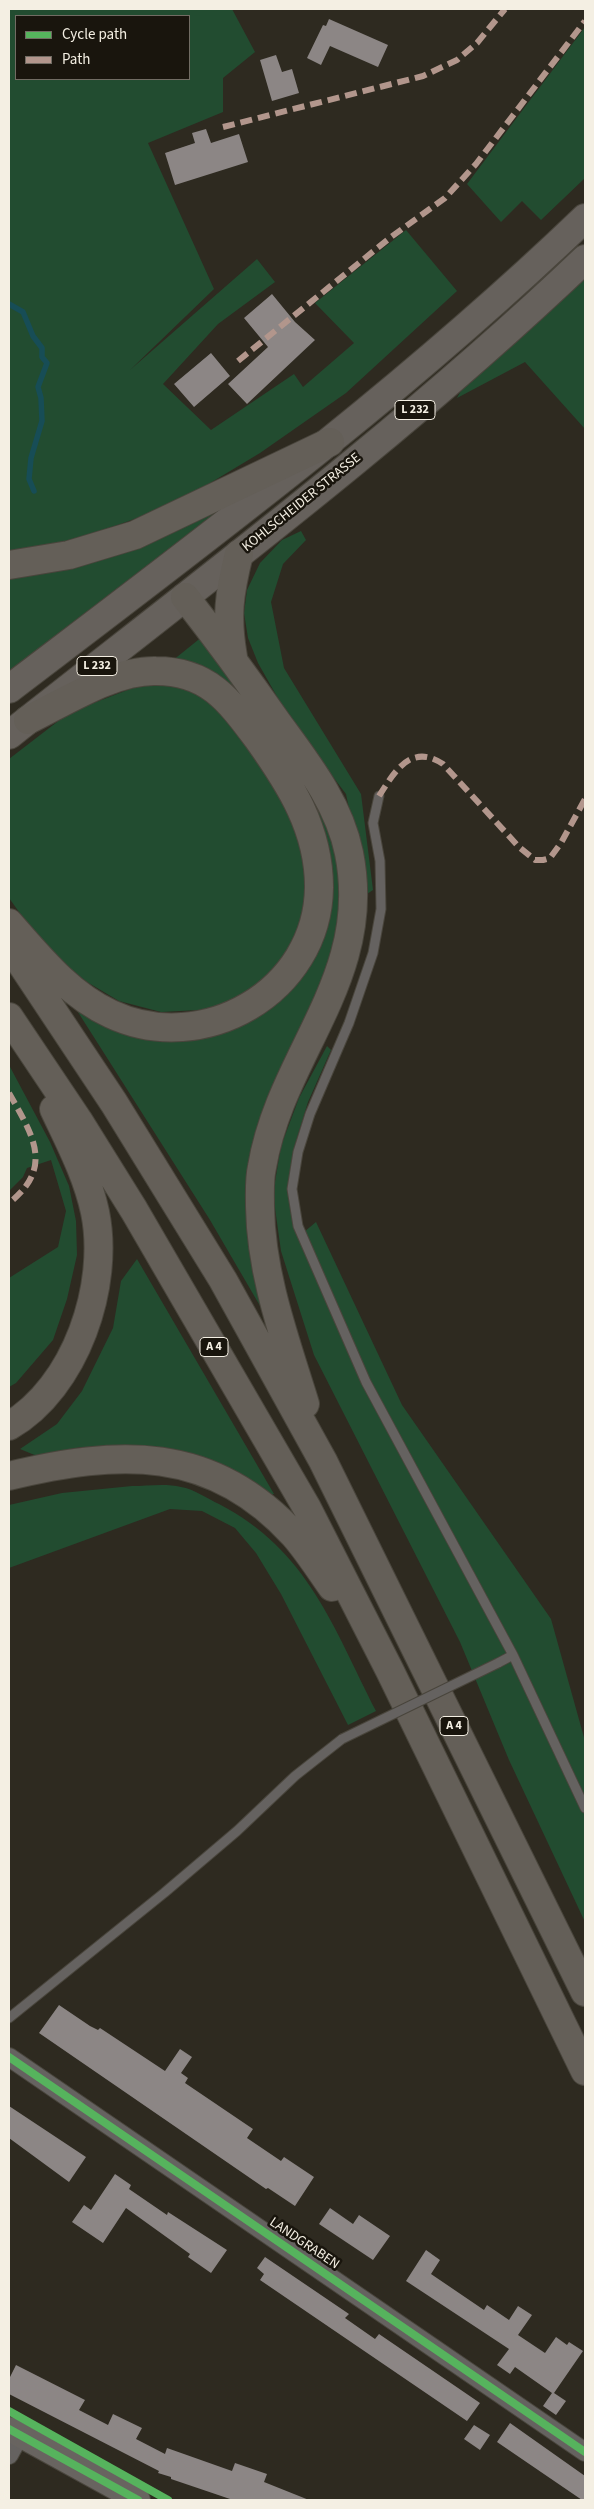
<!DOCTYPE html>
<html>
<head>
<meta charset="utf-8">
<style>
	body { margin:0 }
	#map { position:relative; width:594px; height:2509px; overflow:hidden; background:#2e2a20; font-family:"Source Sans 3",sans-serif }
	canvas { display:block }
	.frame { position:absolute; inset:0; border:10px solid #f4efe3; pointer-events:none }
	.legend { position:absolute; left:15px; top:15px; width:175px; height:65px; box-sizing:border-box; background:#19150d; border:1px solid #716c63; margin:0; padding:6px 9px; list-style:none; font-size:15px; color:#f4efe3 }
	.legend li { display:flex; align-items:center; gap:10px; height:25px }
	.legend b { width:25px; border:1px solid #716c63 }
</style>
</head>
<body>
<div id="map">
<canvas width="594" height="2509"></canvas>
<div class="frame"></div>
<ul class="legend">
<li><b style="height:6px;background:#56b35d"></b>Cycle path</li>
<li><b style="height:6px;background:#b2968c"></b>Path</li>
</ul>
</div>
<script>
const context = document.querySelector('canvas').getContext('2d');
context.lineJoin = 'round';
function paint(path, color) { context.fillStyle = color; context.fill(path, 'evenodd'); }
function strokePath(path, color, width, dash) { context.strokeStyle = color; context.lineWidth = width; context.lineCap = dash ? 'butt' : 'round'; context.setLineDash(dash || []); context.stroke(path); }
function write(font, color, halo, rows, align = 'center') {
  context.font = font + ' "Source Sans 3",sans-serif'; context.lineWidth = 5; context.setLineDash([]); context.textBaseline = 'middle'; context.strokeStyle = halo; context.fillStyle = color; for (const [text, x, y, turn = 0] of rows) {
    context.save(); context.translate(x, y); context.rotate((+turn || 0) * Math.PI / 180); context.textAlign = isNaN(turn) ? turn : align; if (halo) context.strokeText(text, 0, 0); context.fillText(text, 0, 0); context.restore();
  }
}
const green = new Path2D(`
	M9,9H232L255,52L223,78V112L148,143L214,289L130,370L257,259L275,282L218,324L163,384L211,430L294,374L303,387L354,343L315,303L406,230L457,291L346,393L260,453L172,506L54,547L9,554ZM16,16H189V79H16Z
	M585,27V178L541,220L522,201L501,222L467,184Z
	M585,272V429L525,362L457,398L465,383Z
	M228,501L232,506L9,672V574Z
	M301,531L306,540L283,564L271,602L284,668L361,794L373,890L367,894L346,794L292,723L258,663L248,638L244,613L247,590L260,563L282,540Z
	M203,636L317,796L332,829L342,900L336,946L272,1097L263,1311L210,1220L76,1009L199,1035L316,943L308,800L172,661Z
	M152,682L187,686L222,710L281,794L302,837L308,881L302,921L282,962L251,992L218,1009L161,1012L119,1001L87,982L58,959L32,930L9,898V759L70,712L138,686Z
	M327,1046L331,1050L308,1102L295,1144L288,1192L298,1237L316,1222L402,1405L551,1619L585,1741V1922L509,1760L460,1642L314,1355L281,1251L273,1194L281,1146L299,1098Z
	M9,1065L50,1142L69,1186L76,1221L77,1255L67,1299L53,1340L16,1383L9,1387V1278L58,1247L66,1211L51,1160L27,1168L23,1177L9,1191Z
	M137,1259L274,1494L266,1495L103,1450L81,1447L37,1456L20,1449L57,1424L82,1391L113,1328L121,1281Z
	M132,1486C147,1486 166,1483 181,1487C194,1489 208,1499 219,1504C308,1550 333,1627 376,1711L348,1725L281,1594L256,1553L235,1528L202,1511L170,1509L9,1568V1505L62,1493Z`);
const stream = new Path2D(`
	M9,304L23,312L33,336L42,348V357L47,363L38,387L41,398L42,421L31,458L29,479L34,491`);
const building = new Path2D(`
	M329,19L388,45L378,67L330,46L321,65L307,58L323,25L326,26Z
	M276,55L282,72L292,69L299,93L272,101L260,60Z
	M206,129L211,143L239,134L248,162L175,185L165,153L195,143L192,133Z
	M272,294L295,322L315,340L247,404L228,384L268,347L244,318Z
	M211,353L230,376L194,407L174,384Z
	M59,2005L90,2026L98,2030L100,2028L165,2071L180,2049L192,2057L181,2073L188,2078L185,2083L253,2129L247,2138L281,2161L284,2157L314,2177L295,2206L268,2188L266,2189L39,2033Z
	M9,2106L86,2157L69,2182L9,2138Z
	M115,2174L131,2185L129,2189L167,2215L168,2212L227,2250L211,2273L188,2257L190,2254L126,2208L103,2243L72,2222L84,2205L91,2210Z
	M330,2208L353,2224L359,2215L390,2236L373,2260L319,2224Z
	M426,2250L440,2260L431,2274L484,2310L487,2305L509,2320L518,2306L532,2315L518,2335L545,2353L556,2337L567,2345L569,2342L583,2351L554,2393L566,2401L556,2415L543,2406L552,2393L515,2367L510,2374L497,2365L509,2349L406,2281Z
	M265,2257L349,2314L345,2318L375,2339L379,2334L480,2403L467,2421L260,2280L264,2274L257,2268Z
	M16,2365L85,2400L79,2410L108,2425L113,2414L142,2428L136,2439L165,2454L167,2448L232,2471L235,2463L267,2474L264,2482L309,2500H233L171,2479V2477L158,2473L159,2471L9,2394V2379Z
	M510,2423L585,2476V2500H582L497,2442Z
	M474,2425L490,2435L480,2450L464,2439Z`);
const lane = new Path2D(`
	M379,796L373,823L380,861L381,909L373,953L349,1023L310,1114L298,1152L292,1189L298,1226L366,1382L513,1655
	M498,1663L513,1655L585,1808
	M9,2018L164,1893L237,1831L295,1776L342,1739`);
const street = new Path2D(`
	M9,2057L585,2452
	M9,2455L20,2435`);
const secondary = new Path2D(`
	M9,2429L138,2500`);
const primary = new Path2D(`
	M9,689C206,539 406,390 585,218
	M9,735C204,581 405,431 585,259`);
const highway = new Path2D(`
	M9,565L69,555L135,535L330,442
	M185,597C217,638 247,679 277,722C306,762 339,803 349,853C374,978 281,1053 262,1167C259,1180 260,1194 260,1207C261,1275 285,1339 305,1404
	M233,657C226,617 229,594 239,554
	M9,923C39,957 69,995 111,1014C203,1057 318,992 319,887C319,829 290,784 258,739C229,700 208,671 156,671C114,670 65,702 28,720
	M9,945L114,1103L223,1280L323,1461L585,1992
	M9,1017L78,1120L134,1210L307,1508L390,1671L585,2071
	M9,1426C76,1387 110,1285 95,1212C87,1175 70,1143 54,1109
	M9,1476C118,1450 211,1444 294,1535C308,1551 320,1570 332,1587`);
const laneBridge = new Path2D(`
	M342,1739L498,1663`);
const quiet = new Path2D(`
	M223,127L423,76L457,60L477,43L505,9
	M238,361L391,237L445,198L476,164L585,21
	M379,796C395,771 411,743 443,764L519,847L535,860H543L550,858L561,843L585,799
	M9,1093C32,1134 55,1167 9,1203`);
const cycleway = new Path2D(`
	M9,2057L585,2452
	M9,2411L168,2500
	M9,2429L138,2500`);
const shields = [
	[415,410,40],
	[97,666,40],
	[214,1347,28],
	[454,1726,28]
];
const shieldNames = [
	["L 232",415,410],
	["L 232",97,666],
	["A 4",214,1347],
	["A 4",454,1726]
];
const streetNames = [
	["KOHLSCHEIDER STRASSE",302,503,-39],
	["LANDGRABEN",304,2244,34]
];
paint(green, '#224c30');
strokePath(stream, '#174d56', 5.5);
paint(building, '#8c8685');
strokePath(lane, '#49453c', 11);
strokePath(street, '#49453c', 20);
strokePath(secondary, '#49453c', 26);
strokePath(primary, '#49453c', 30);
strokePath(highway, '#49453c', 30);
strokePath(lane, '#656260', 9);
strokePath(street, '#656260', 18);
strokePath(secondary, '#686460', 24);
strokePath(primary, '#66615c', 28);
strokePath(highway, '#645f58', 28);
strokePath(laneBridge, '#49453c', 11, []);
strokePath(laneBridge, '#656260', 9);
strokePath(quiet, '#b2968c', 6, [12, 6]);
strokePath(cycleway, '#56b35d', 8);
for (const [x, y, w] of shields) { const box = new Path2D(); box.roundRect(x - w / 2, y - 9.5, w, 19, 4); context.fillStyle = '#19150d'; context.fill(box); strokePath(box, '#f4efe3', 1); }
write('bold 12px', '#f4efe3', null, shieldNames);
write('14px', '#f4efe3', '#19150d', streetNames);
</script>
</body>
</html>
